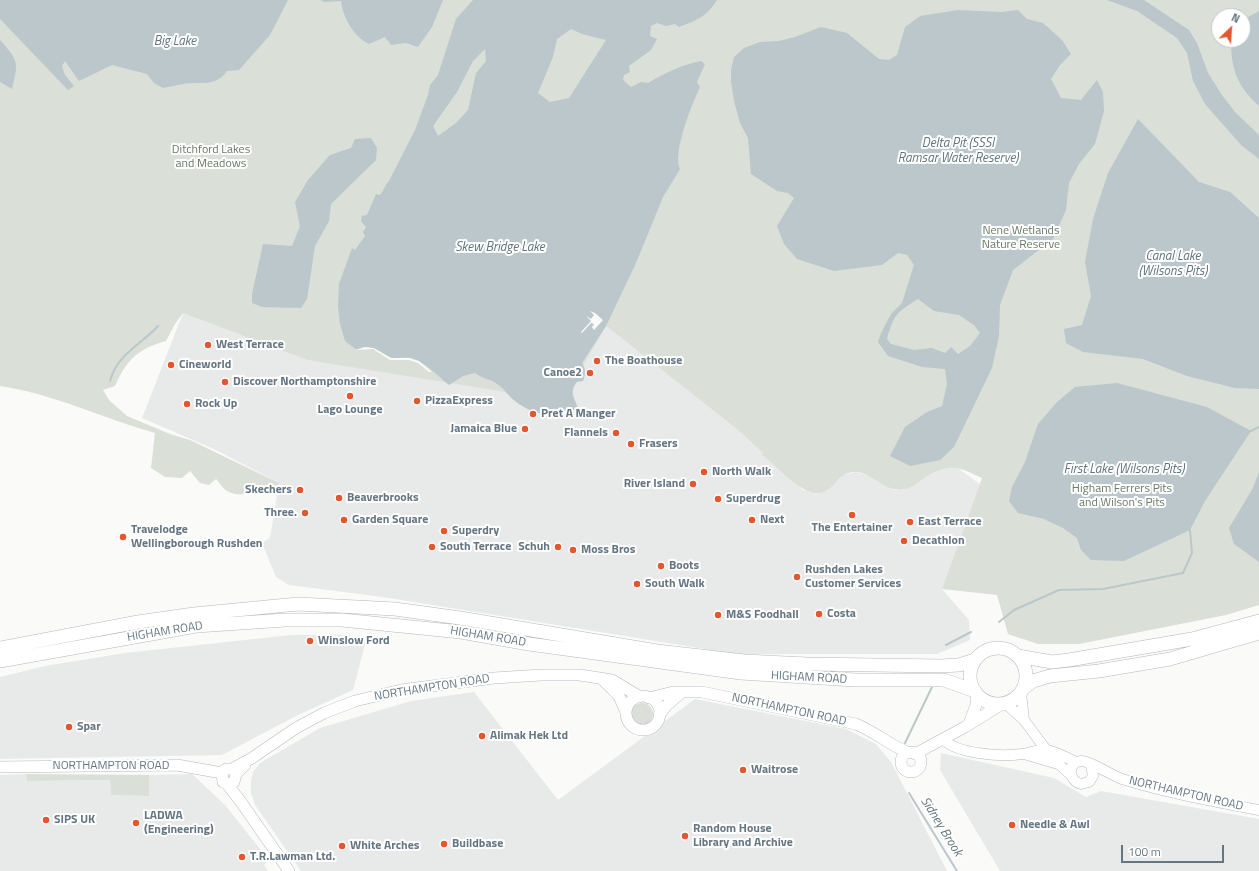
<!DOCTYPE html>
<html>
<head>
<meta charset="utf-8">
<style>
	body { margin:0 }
	#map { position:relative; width:1259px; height:871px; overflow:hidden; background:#fafaf8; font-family:"Titillium Web",sans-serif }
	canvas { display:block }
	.north { position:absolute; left:1211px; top:8px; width:40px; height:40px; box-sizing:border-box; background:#fff; border:1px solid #c1c8cd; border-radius:50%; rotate:25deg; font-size:11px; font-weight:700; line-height:16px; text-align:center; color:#657683 }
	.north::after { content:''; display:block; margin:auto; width:14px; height:18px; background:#e4572e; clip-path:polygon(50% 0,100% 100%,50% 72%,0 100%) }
	.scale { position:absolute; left:1121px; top:845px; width:103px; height:18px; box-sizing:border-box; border:2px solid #657683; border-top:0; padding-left:5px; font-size:12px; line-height:14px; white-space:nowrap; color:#657683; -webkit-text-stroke:3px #fff; paint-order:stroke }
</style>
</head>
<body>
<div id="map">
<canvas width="1259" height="871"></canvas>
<div class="north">N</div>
<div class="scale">100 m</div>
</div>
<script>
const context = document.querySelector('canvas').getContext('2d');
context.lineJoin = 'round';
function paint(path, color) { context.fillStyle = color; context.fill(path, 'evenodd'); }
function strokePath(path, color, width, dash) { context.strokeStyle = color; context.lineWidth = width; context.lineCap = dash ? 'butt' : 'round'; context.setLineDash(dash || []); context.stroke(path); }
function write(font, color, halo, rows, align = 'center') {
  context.font = font + ' "Titillium Web",sans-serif'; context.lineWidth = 4; context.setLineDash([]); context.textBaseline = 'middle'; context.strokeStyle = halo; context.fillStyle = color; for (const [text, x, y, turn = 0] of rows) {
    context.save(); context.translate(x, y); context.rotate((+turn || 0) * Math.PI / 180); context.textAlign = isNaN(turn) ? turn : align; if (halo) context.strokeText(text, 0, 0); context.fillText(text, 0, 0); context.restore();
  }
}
const built = new Path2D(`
	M183,313L307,360L362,368L606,326L738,430L803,490L817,494L827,491L843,475L856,472L867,475L895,490H903L937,471L946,467H956L980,484L942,589L969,620L970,640L937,654H736L383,597L289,585L276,577L262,543L270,538L279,483L216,450L142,418Z
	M291,635H344L367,637L353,690L296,716L222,755L0,759V677L45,666L125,653Z
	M474,692L558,800L695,699L846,729L876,744L891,762L947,871H301L255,805L251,793V781L253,772L260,763L320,728L411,701Z
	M941,753L1054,778L1086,797L1101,791L1259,819V871H1000L940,770Z
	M26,774L27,781L110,780L111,795L149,796V775L192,774L225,805L269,860L264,865L268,871H0V775Z`);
const green = new Path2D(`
	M0,0H1259V605L1226,615L1079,644H1038L1008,634L997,595L942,589L982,478C955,466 950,462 923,479C917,483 911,488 905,489C887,494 874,474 857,472C838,471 837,487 824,492C803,500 779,466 762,455L763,453L738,430L606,326L562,401L307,360L183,313L175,324L166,341C138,349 127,359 115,386L103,390L109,400L127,416L170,434L190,440L279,483L277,489C262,488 242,500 227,491C223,489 220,483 216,479L209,485L200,483L190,471L182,478L165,477L151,468L155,433C102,418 54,394 0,386ZM1219,16H1243V40H1219Z
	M631 714a11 11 0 1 1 22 0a11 11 0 1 1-22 0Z
	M26,774L149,775V796L111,795L110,780L27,781Z`);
const water = new Path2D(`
	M0,0H288L270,35L239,70L227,71C215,88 200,81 183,84C176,85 170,87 163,88L154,83L147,74L112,65L79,81L65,61L62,66L65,75L74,86L68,90L0,19Z
	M321,0H443L432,27L418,47L406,43L391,45L385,37L369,44C354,37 343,18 341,1L324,2Z
	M473,0H717C706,17 698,20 679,27L675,24L666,26L657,23L651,26L650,36L657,39L651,50L629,66L630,72L624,75L623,80L631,87L641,82L648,83C665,73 681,65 701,61L705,64L697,82L700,87C692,104 672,153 680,169L663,197L636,263L606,326L582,363C586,370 586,373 583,381L577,382C569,392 574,397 578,408C560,421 530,414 515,401C508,396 504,388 497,384C490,378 484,380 475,373L463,376L449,385C438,376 425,362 411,358C404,357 395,359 389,357C379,351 369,345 357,350L345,341L340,324L338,307L339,284L352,248L355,250L365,236L363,232L366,227L361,221L362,216L367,215L376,194L380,195C384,190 385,185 389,181L415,130L428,95L430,85L438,75L456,19ZM571,29L582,34L606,40L569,98L550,102L538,93L553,57L557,39ZM485,49L486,61L476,73L468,110L456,123L438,136L433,126L457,92L473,61Z
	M1107,0H1144L1189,30L1197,43L1208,73L1222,95L1235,112L1259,135V159L1241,145L1205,104L1193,81L1187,53L1177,38L1137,11Z
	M958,10L1001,12L1018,10L1027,19L1043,23L1062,40L1071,54L1060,65L1051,79L1061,98L1081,100L1097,80L1103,92L1104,111L1095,144L1079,164L1069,183L1066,210L1053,239L1013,270L1000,305L999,336L992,368L954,447L940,460L910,466L890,456L905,427L927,412L942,406L947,384L945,369L922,367L888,356L878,342L881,333L891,314L902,303L914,265L907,255L898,253L882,265L834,271L797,259L784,244L777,226L794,198L788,193L777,191L751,174L748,138L740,123L734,101L731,82V70L734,57L744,48L760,42L779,41L795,37L821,27L847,33L879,59L889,60L897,55L905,27L920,16ZM918,299L934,311L959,315L974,325L980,333L970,346L958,354L951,347L945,353L932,348L914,350L891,344L887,339C894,314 896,313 918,299Z
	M1259,11V106C1237,86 1231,69 1231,40H1243V20Z
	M0,40C18,60 19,62 12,89L0,82Z
	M1138,119L1199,182L1230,192L1259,218V389L1235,388L1187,376L1143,359L1083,352L1066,343L1064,329L1082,325L1091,296L1085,262L1093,219L1108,173Z
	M371,138L377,148L376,160L331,204L329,221L315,246L307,299L301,308L262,307L252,303V294L263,244L292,246L300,226L295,202L308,180L330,155L351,148L355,139Z
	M1117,383L1207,407L1251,431L1205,501L1190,530L1124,561L1091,560L1081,550L1077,538L1063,528L1044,519L1018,513L1009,501L1012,487L1025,462L1038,424L1057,402L1075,387Z
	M1259,472V562L1234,544L1229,528L1253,488Z`);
const pier = new Path2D(`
	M590,311L595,313L603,320L594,330L592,327L594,324L591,323L582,333L581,332L591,321L586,316L591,319L594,315Z
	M365,347L374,348L391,358H409L419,361L432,372H429L418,363L409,360H390L373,349L355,350Z`);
const stream = new Path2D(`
	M110,381C117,354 141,345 158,326
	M1251,431L1259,427
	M999,622L1014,610L1059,590L1103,589L1183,573L1192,553L1190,530
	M946,645L971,632
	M905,743L932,687
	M909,793L957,871`);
const secondary = new Path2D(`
	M1021,693L1024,720
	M1005,703L1024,720L1053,759L1071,775
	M943,739C956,754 1002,757 1022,754C1030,753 1038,749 1046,750C1057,751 1067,759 1077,762
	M1024,754L1058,764
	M1091,765L1093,776L1089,782L1081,784C1069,781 1066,763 1081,761C1088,760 1113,776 1122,779C1167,793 1213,801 1259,810`);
const primary = new Path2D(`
	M602,679L619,696L626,712
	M626 713a17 17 0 1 1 34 0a17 17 0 1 1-34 0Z
	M649,698L673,692H702L856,724C875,732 890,745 909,753
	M659,715L667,705L681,693
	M969,724L976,705L977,695
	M901 762a10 10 0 1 1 20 0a10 10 0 1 1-20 0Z
	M915,754L965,727L1002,704
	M0,767L177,765L222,773
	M227,784L234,782L236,774L245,765
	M289,871L241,802L227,784L223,782L222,773L226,769H232L252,758L296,728L324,713L355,701L401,690L494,678L541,675H580L612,680L640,697`);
const highway = new Path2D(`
	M970 676a28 28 0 1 1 56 0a28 28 0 1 1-56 0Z
	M0,648L138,622L194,614L298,604L395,609L460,618L657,651L744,661L807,664L941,666L959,665L975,660
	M1018,656L1052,662L1069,660L1192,639L1259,621
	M0,661L196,626L285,620H342L461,632L529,644L741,673L855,680H944L975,691
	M1025,687L1033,681L1050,676L1099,671L1170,659L1259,633`);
const markers = [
	[208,345,4,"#e4572e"],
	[597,361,4,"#e4572e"],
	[171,365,4,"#e4572e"],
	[590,373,4,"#e4572e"],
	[225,382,4,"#e4572e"],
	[350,396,4,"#e4572e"],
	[417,401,4,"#e4572e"],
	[187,404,4,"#e4572e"],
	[533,414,4,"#e4572e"],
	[525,429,4,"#e4572e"],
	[616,433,4,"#e4572e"],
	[631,444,4,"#e4572e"],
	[704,472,4,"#e4572e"],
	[693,484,4,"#e4572e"],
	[300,490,4,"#e4572e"],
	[339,498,4,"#e4572e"],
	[718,499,4,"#e4572e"],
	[305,513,4,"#e4572e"],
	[852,515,4,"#e4572e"],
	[344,520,4,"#e4572e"],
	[752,520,4,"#e4572e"],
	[910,522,4,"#e4572e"],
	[444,531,4,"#e4572e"],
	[123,537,4,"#e4572e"],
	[904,541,4,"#e4572e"],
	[432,547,4,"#e4572e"],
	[558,547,4,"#e4572e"],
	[573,550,4,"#e4572e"],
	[661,566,4,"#e4572e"],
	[797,577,4,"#e4572e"],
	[637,584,4,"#e4572e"],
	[819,614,4,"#e4572e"],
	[718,615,4,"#e4572e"],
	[310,641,4,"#e4572e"],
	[69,727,4,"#e4572e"],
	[482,736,4,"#e4572e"],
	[743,770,4,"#e4572e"],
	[46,820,4,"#e4572e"],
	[136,823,4,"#e4572e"],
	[1012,825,4,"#e4572e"],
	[685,836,4,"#e4572e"],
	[444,844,4,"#e4572e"],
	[342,846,4,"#e4572e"],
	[242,857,4,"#e4572e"]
];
const parkNames = [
	["Ditchford Lakes",211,150],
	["and Meadows",211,164],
	["Nene Wetlands",1021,231],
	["Nature Reserve",1021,245],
	["Higham Ferrers Pits",1122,489],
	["and Wilson's Pits",1122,503]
];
const poiNames = [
	["West Terrace",216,345],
	["The Boathouse",605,361],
	["Cineworld",179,365],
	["Canoe2",582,373,"right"],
	["Discover Northamptonshire",233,382],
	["PizzaExpress",425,401],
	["Rock Up",195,404],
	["Lago Lounge",350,410,"center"],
	["Pret A Manger",541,414],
	["Jamaica Blue",517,429,"right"],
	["Flannels",608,433,"right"],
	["Frasers",639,444],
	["North Walk",712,472],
	["River Island",685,484,"right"],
	["Skechers",292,490,"right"],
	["Beaverbrooks",347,498],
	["Superdrug",726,499],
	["Three.",297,513,"right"],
	["Garden Square",352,520],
	["Next",760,520],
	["East Terrace",918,522],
	["The Entertainer",852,528,"center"],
	["Travelodge",131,530],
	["Wellingborough Rushden",131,544],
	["Superdry",452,531],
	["Decathlon",912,541],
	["South Terrace",440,547],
	["Schuh",550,547,"right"],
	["Moss Bros",581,550],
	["Boots",669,566],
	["Rushden Lakes",805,570],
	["Customer Services",805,584],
	["South Walk",645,584],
	["Costa",827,614],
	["M&S Foodhall",726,615],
	["Winslow Ford",318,641],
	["Spar",77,727],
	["Alimak Hek Ltd",490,736],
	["Waitrose",751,770],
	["LADWA",144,816],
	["(Engineering)",144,830],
	["SIPS UK",54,820],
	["Needle & Awl",1020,825],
	["Random House",693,829],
	["Library and Archive",693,843],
	["Buildbase",452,844],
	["White Arches",350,846],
	["T.R.Lawman Ltd.",250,857]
];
const streetNames = [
	["HIGHAM ROAD",165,632,-9],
	["HIGHAM ROAD",488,637,9],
	["HIGHAM ROAD",809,678,3],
	["NORTHAMPTON ROAD",432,688,-9],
	["NORTHAMPTON ROAD",789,710,12],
	["NORTHAMPTON ROAD",111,766],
	["NORTHAMPTON ROAD",1186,794,13]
];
const waterNames = [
	["Big Lake",175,42],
	["Delta Pit (SSSI",958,144],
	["Ramsar Water Reserve)",958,159],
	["Skew Bridge Lake",500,248],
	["Canal Lake",1173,257],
	["(Wilsons Pits)",1173,272],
	["First Lake (Wilsons Pits)",1124,470],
	["Sidney Brook",941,827,58]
];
paint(built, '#e8e9e9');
paint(green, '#dadfd7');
paint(water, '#bbc7cb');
paint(pier, '#fafaf8');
strokePath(stream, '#bbc7cb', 2);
strokePath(secondary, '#b3babf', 11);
strokePath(primary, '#b5babe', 12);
strokePath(highway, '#b4b9bd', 14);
strokePath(secondary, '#fff', 10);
strokePath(primary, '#fff', 11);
strokePath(highway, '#fff', 13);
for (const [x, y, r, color] of markers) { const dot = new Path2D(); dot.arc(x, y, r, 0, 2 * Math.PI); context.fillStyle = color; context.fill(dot); strokePath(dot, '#fff', 1.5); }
write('12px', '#687a64', '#fff', parkNames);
write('bold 12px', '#657683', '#fff', poiNames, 'left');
write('12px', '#657683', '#fff', streetNames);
write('italic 13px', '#60757c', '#fff', waterNames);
</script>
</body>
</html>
